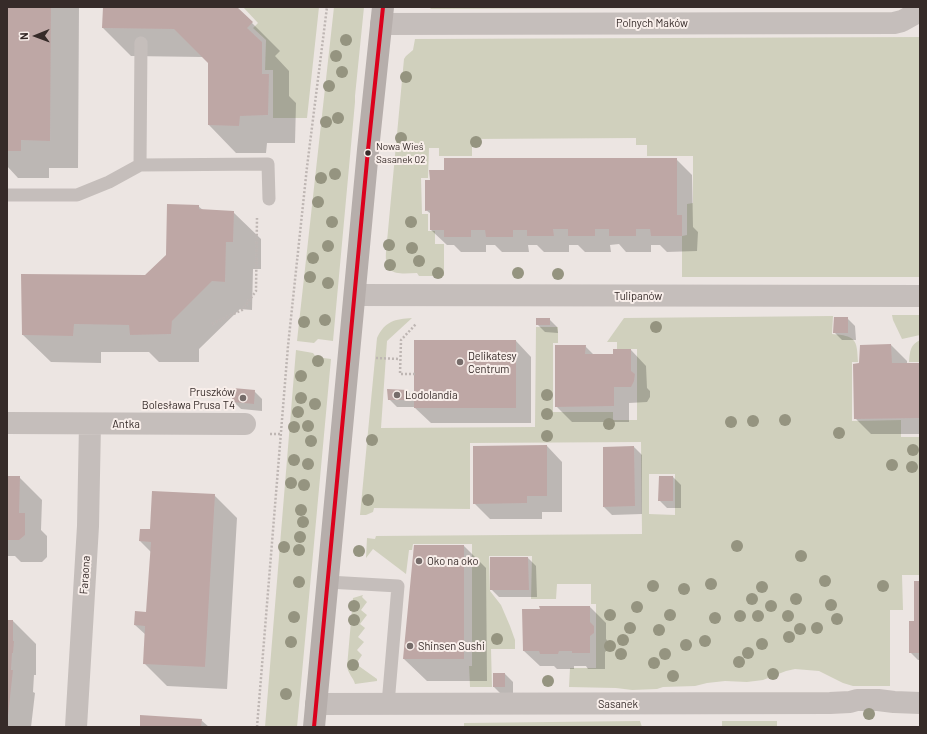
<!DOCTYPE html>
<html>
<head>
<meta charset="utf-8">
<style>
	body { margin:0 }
	#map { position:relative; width:927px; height:734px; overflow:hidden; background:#ece5e2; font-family:Barlow,sans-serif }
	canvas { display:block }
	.frame { position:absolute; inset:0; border:8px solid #362b29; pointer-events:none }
	.north { position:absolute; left:16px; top:16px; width:40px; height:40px; -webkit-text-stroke:3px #f8eeea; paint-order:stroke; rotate:269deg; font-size:11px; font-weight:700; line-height:16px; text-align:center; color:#362b29 }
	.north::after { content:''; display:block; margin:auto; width:14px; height:18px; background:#362b29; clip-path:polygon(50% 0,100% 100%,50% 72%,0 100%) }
</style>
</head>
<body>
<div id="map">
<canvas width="927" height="734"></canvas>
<div class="frame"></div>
<div class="north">N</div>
</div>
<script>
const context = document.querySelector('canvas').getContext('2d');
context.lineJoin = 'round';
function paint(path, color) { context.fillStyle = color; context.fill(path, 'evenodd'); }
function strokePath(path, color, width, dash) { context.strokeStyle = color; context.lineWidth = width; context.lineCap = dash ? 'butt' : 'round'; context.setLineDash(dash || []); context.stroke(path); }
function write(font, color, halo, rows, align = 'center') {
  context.font = font + ' Barlow,sans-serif'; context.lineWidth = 4; context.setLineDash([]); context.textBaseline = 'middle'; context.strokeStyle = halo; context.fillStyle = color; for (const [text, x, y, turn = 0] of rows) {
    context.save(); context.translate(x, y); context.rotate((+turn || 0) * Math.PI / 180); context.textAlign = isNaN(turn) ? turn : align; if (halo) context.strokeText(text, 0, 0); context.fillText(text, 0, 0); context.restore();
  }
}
const green = new Path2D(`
	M243,7H319L307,118H273V70H265L266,40L253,28L258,23Z
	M334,7H364L355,96V102L333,341L318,339L314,343L297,341Z
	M429,7H890L431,9Z
	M920,37V277H682V236L687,235V204L693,203V156H647V145H636V138L472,139V156H439V148H429L428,178H421L422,214H428V231H435V244H444V276H419L417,273C398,274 384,276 386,252L404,59L406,56L413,50L415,39Z
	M892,315H920V335L902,339L893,320Z
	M833,316L832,334C856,336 857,339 858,362H852V421L901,420V437H920V575H902L903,610H890V686H853L843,683L819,671L795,669L786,671L763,680L747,682L725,681L707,683L695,686L663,687L657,689L632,690L616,688L569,687L570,668H596V604H591V584H557L556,599H531L532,556H489L490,591L501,605L510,626L515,640V649H491L492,687H470L469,666H472V544H413L412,550H409L406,574L373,549L366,558L367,538L375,539L376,536L642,534L641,442L470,443V509L374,508L373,512L366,515H360L377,338C385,321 395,319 412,318L387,341L381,428L535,427L536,327H558V343H553V412H613V420H637V349H617V342H607L624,318ZM649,474H675V515L649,514Z
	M920,340V362H909C910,351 910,345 920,340Z
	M296,350L313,353L316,357L331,359L297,727H265Z
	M363,595L362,597L367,602L361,610L367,615L360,624L365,628L358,637L364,642L357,650L362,655L356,664L377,679V681L355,684C354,679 349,675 347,667L353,598Z
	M640,721L642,727H464V723Z
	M722,721H777V727H722Z`);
const shadow = new Path2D(`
	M7,7H79L78,168H49V178H18L7,166Z
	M104,7H236L280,51L275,56L289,71V96L296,103L295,143H267L266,153H236L209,125V63L203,57L131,56L103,28Z
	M676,159L692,175L693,227L698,232L697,251L667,252L660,245H651V252H626L619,244L610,245L611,252H585L578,245H569V252H544L537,245H528L529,252H502L495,245H486V252H461L454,245H447L431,230V214L426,210L431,181L445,171Z
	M198,206L203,210L233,212L261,239V269H253L252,310L240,309L199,349V362H159L149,352H101V363L51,362L23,335L145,276L167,255Z
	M847,318L855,326L856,340H842L834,332Z
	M549,319L557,327L558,333L545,332L537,324Z
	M516,341L531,357V423H431L414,407H397L389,399L407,391L415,398Z
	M891,345L907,361V364H920V434H871L855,418L860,364Z
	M585,346L594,355H614L631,350L646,366L647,388L650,391V397L647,402L629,403V422H572L556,406Z
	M254,391L262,399V411L241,409L233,401Z
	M547,446L562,462V512H542V519H490L474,503Z
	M634,447L642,455V514L612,515L604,507Z
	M7,477H19L42,500L41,530L47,536V557L42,562H21L15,556H7Z
	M673,477L681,485V508H667L659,500Z
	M214,495L237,518L227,689L167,686L144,663L146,635L135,625L147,613L151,552L140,541Z
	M464,546L486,568L487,681H427L404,659Z
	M528,558L536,566L537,597H499L491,589Z
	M920,582V660H918L910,652Z
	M590,607L606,623V639L609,643V649L605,652V669H588L586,666H574V669H557L554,666H540L524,651Z
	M7,621H13L36,644V675H34L33,692L35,693L31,727H7Z
	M505,674L513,682V695H502L494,687Z
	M201,720L209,727H141Z`);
const building = new Path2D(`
	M7,7H51L50,141L21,140V151H7Z
	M103,7H237L253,22L247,28L262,42V74H269L268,115L240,116L239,126L208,125V63L174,29L102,28Z
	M444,158H677V215H682V236H651L650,229H636V236H609V229H595V236H568V229H553L554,236H527V230H513V237H486L485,230H471V237H444V230H430V210L425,211V180H430L429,170H444Z
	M167,204L199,205V209L234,211L233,242H226L225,282L212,281L172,321L171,334L130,335L129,325L74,324L73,336L22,335L21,274L145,275L166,255Z
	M834,317H848V333H833Z
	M536,318H550V325H536Z
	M414,340H516V408H414Z
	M891,344L892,363H920V418L854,419L853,364L859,363L860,345Z
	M555,345H586L585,354H613V349H631V371L635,374L634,381L631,387H614V406L555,407Z
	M233,388L255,390L254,404L232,402Z
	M387,389L408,390V400H388Z
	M547,445V496H527V503L473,504V446Z
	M634,446L635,506L603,507V447Z
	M7,476H20L19,513H25V535L19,540H7Z
	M659,476H673V501H658Z
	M152,491L215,494L205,667L143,664L145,626L134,625L135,611L146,612L151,542L139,541L140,529H150Z
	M414,545H464V659H403Z
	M490,557H528L529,590H490Z
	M914,581H920V653H909V621H914Z
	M539,606H590V622L594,626V633L590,636V653H572V651H559L558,654H540L539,651H523L522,609H540Z
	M7,620H13V641H14L13,653H12L11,670H13L8,716H7Z
	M493,673H505V687H493Z
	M140,715L202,719L201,727H140Z`);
const path = new Path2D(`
	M212,324L242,310L256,291L257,218
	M376,358L400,359
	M415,374H400L401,340L416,324
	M270,434H282
	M257,727L288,346L307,167L327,7`);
const lane = new Path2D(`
	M140,165L268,164L269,199
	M7,195H77L109,182L140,165L141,43
	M328,582L398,586L388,704`);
const street = new Path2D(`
	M381,24L894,23L902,21L920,11
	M355,295L920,296
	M7,423L245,424
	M316,704L830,703L850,702L857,700H878L894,702L920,703
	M76,727L88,526L90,424`);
const secondary = new Path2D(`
	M314,727L368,150L383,7`);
const bus1 = new Path2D(`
	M314,727L368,150L383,7`);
const trees = [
	[346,40],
	[336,56],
	[342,72],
	[406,77],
	[329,86],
	[338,118],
	[326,122],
	[401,138],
	[476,142],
	[335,174],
	[321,178],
	[318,202],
	[332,222],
	[411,222],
	[389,245],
	[328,246],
	[412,248],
	[313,258],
	[419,261],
	[390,265],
	[438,273],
	[518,273],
	[558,274],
	[310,277],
	[328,283],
	[325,320],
	[304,322],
	[656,327],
	[318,361],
	[301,376],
	[547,395],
	[301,398],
	[315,404],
	[298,412],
	[547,414],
	[785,420],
	[753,421],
	[731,422],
	[609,424],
	[308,426],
	[294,427],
	[839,433],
	[547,436],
	[372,440],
	[311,441],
	[913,450],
	[294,460],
	[308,464],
	[892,465],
	[912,467],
	[291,483],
	[304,485],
	[368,500],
	[301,510],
	[303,522],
	[300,537],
	[737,546],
	[284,547],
	[299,550],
	[359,551],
	[801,556],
	[825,581],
	[299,582],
	[711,584],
	[653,586],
	[883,586],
	[762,587],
	[684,589],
	[752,599],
	[796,599],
	[831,605],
	[354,606],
	[771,606],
	[637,607],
	[610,615],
	[670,615],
	[740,616],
	[758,616],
	[788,616],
	[294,617],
	[715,618],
	[837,619],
	[354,620],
	[630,628],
	[817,628],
	[800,629],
	[659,630],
	[789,637],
	[497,639],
	[623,640],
	[705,641],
	[291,642],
	[762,644],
	[686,645],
	[610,646],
	[748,653],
	[621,654],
	[665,654],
	[739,662],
	[654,663],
	[353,665],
	[773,674],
	[673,676],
	[548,681],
	[286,694],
	[869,714]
];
const markers = [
	[368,153,3.5,"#362b29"],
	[460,362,4,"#766c6a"],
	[397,395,4,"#766c6a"],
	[243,398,4,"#766c6a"],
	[419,561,4,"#766c6a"],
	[410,646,4,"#766c6a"]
];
const busNames = [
	["Nowa Wieś",376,147],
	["Sasanek 02",376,160]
];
const streetNames = [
	["Polnych Maków",652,23],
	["Tulipanów",638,296],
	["Antka",126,424],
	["Faraona",85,575,-86],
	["Sasanek",618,704]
];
const poiNames = [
	["Delikatesy",468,356],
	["Centrum",468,369],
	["Pruszków",235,392,"right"],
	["Bolesława Prusa T4",235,405,"right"],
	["Lodolandia",405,395],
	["Oko na oko",427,561],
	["Shinsen Sushi",418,646]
];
paint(green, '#d0d0bd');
paint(shadow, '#0003');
paint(building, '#bea7a5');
strokePath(path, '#beb6b3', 2.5, [2, 2]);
strokePath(lane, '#c5bebb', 13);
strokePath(street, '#c5bebb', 22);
strokePath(secondary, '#b6aeab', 22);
strokePath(bus1, '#db011c', 4);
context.fillStyle = '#959480';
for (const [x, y] of trees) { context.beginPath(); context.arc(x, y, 6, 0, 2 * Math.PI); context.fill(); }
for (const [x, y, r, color] of markers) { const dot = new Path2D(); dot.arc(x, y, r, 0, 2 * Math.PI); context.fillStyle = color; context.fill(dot); strokePath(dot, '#f8eeea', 1.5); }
write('10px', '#362b29', '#f8eeea', busNames, 'left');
write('11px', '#362b29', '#f8eeea', streetNames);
write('11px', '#362b29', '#f8eeea', poiNames, 'left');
</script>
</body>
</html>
